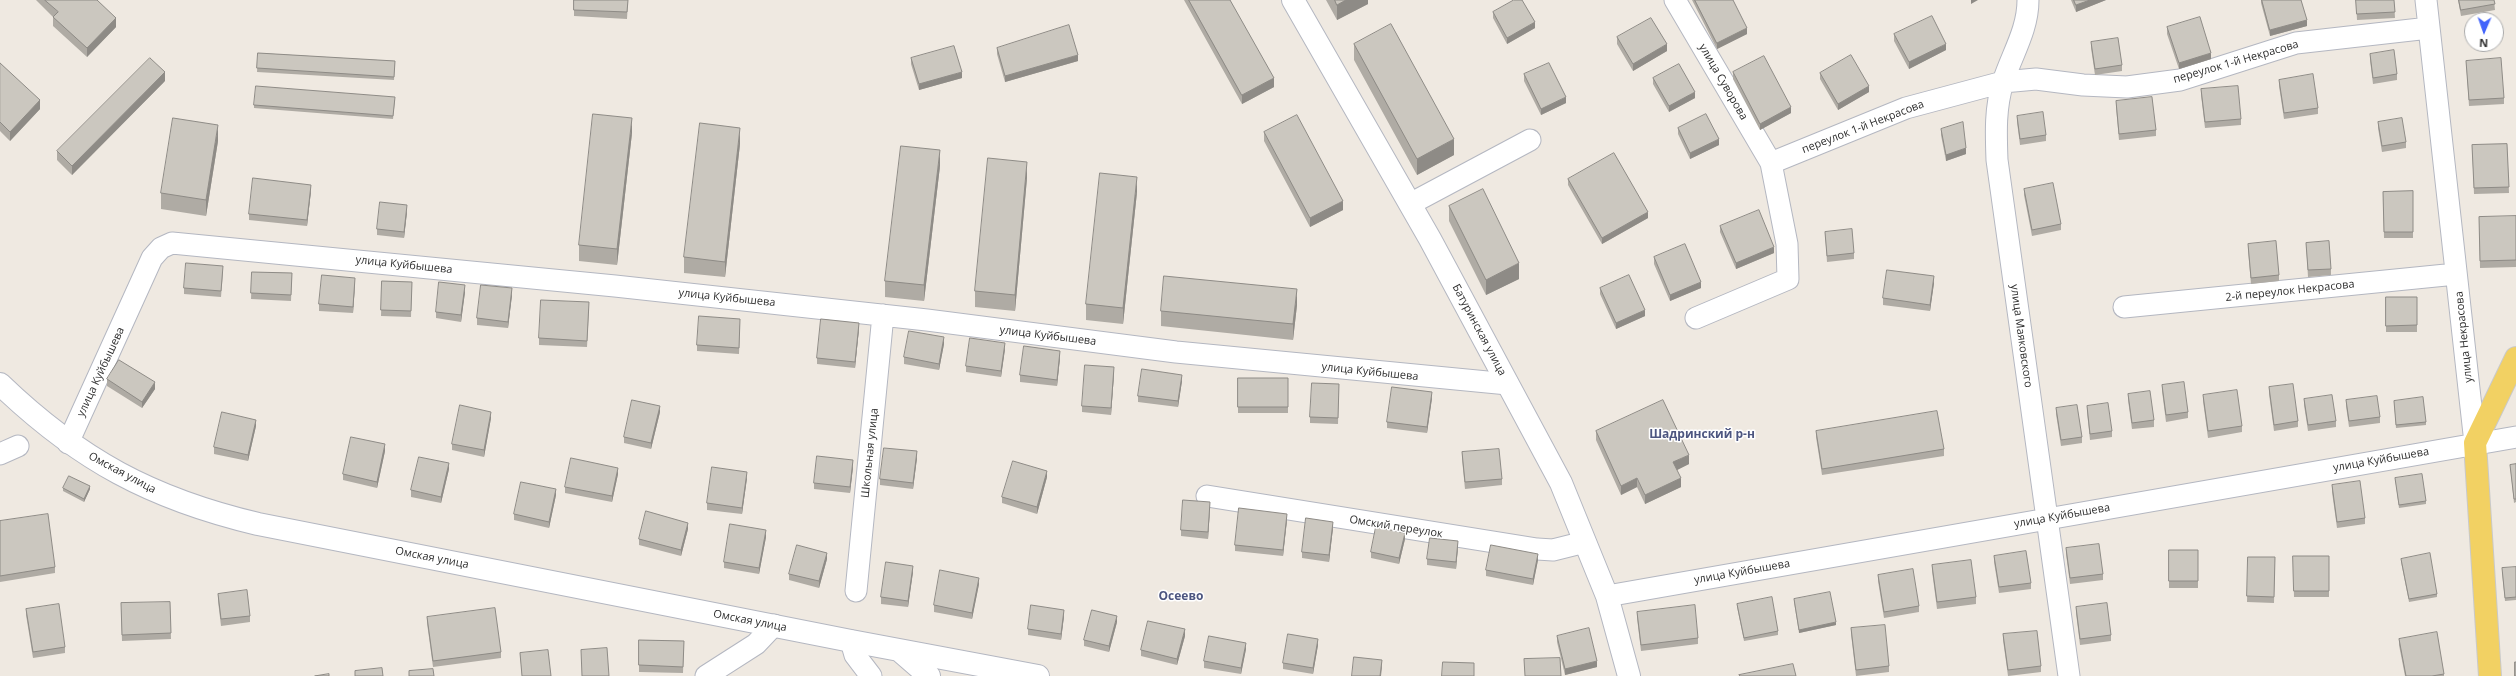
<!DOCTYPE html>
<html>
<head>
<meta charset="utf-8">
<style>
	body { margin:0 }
	#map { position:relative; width:2516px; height:676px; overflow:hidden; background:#efe9e1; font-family:"Open Sans",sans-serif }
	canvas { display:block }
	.north { position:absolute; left:2464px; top:12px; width:40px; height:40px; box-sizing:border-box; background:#fff; border:1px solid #ababab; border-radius:50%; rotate:182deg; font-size:11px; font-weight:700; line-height:16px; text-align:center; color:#2e2e2e }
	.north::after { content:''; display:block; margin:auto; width:14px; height:18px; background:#4264fb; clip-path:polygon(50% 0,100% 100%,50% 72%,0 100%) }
</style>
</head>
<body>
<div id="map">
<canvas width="2516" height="676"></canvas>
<div class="north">N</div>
</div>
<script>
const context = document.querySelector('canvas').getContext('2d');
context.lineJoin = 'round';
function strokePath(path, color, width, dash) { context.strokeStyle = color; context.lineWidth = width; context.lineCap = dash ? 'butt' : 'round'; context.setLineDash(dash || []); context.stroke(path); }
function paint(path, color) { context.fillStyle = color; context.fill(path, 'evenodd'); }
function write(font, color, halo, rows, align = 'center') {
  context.font = font + ' "Open Sans",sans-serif'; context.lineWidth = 3; context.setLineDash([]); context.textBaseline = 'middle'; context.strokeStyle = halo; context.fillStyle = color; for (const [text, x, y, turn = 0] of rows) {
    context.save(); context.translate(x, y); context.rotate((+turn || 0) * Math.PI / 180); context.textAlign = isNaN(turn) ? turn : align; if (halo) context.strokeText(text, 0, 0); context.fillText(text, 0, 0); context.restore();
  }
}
const street = new Path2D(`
	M1675,0L1771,163
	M2028,0C2028,30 2012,54 2003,82C1995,108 1996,133 1997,160L2069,676
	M2426,0L2475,443
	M1410,204L1530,140
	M2124,307L2456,274
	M1696,318L1788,279L1787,244L1771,163L1906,108L2003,82L2036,79L2083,85L2127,87L2180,80L2296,43L2429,28
	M68,443L152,258L161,248L172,243L615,286L927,320L1176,352L1508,384
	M0,454L18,446
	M1207,496L1537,549L1553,550L1585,542
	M856,591L883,315
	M1607,596L2516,437
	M851,641L855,655L871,676
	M706,676L756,644L774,625`);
const secondary = new Path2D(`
	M1293,0L1430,239L1561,483L1607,596L1629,676
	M0,384C79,460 152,499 258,524L851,641L1038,676
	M900,651L929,676`);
const primary = new Path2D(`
	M2490,676L2475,443L2516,358`);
const wall = new Path2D(`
	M36,0H97L116,27L87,57L53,26V17Z
	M574,0H628L627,19L574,16Z
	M1184,0H1230L1274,87L1242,104Z
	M1326,0H1368V4L1337,20Z
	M1692,0H1733L1747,34L1717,49Z
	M2071,0H2106L2076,12Z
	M2261,0H2301L2307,26L2270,36L2261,3Z
	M2356,0H2394L2395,18L2357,20Z
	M2458,0H2494L2495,10L2461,16Z
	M1493,12L1535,28L1507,44L1493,18Z
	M2167,27L2211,59L2179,69L2167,34Z
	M1894,34L1946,50L1909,69L1894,41Z
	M1617,37L1667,51L1633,71L1617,44Z
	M2091,42L2122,65V71L2095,75L2091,48Z
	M1354,44L1454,155L1417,175L1354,60Z
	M997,48L1078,61L1005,82L997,54Z
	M258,53L395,61L394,80L257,72Z
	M2370,54L2397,74V80L2373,84L2370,60Z
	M911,58L962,78L919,90L911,64Z
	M2466,61L2504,98V104L2469,106Z
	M0,63L40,109L10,141L0,131Z
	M1733,72L1791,113L1760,130L1733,79Z
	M1820,73L1869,92L1838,110L1820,79Z
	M1524,74L1566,103L1541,115L1524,81Z
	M1653,78L1695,98L1669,112L1653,84Z
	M2279,80L2318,108V114L2284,119L2279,86Z
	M165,81L72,175L57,160V151Z
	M2201,89L2241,119V125L2205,128L2201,95Z
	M395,100L393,119L254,108V105Z
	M2116,101L2156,130V136L2119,140L2116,107Z
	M2017,116L2046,135V141L2020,145L2017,122Z
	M2378,122L2406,142V148L2382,152L2378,128Z
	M1678,128L1719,145L1690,159L1678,134Z
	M1941,129L1966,154L1946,161L1941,135Z
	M1264,132L1343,210L1310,227L1264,141Z
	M632,133L617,265L579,261V245Z
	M218,141L206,216L161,209V193Z
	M740,144L725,277L684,273V257Z
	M2507,144L2509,193L2474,194L2472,145Z
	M940,166L924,301L885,297V281Z
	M1027,178L1015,311L975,307V291Z
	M1568,179L1648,218L1602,244L1568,185Z
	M2024,189L2061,224V230L2032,236L2024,195Z
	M311,191L307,226L249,220V214Z
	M2413,191V238H2384L2383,192Z
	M1137,192L1123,324L1086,320V304Z
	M1449,206L1519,279L1486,295L1449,221Z
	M407,212L404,238L377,235V229Z
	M2479,217L2516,230V267L2480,268Z
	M1720,226L1774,253L1736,269L1720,232Z
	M1825,232L1854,253V259L1827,262Z
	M2306,243L2331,269V275L2308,277Z
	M2248,244L2279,275V281L2251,284L2248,250Z
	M1654,257L1701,288L1670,301L1654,264Z
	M223,272L221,297L184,294V288Z
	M252,272L292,273L291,301L251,299Z
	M382,281L412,282L411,317L381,316Z
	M1934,283L1930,311L1883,305V298Z
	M355,284L353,313L319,311V304Z
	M1600,288L1645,316L1616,329L1600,294Z
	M465,292L461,322L436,318V312Z
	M512,295L508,328L477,325V318Z
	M2386,297H2417V332H2386Z
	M1297,305L1293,340L1161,326V311Z
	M589,309L587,347L539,345V338Z
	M740,325L739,354L697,351V345Z
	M859,329L855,368L817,364V358Z
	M944,344L939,370L904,364V357Z
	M1005,349L1001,377L966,372V366Z
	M1060,358L1057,386L1020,382V375Z
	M1114,374L1111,415L1082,412V406Z
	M1238,378H1288V413H1238Z
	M107,379L155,389L142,408L107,386Z
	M1182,381L1178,407L1138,402V396Z
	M1339,384L1338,424L1310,423V417Z
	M2162,385L2188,412V418L2166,422L2162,391Z
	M2269,387L2298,421V427L2274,431L2269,394Z
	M2128,394L2154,420V427L2132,429L2128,400Z
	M2203,395L2242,426V432L2208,438L2203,401Z
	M1432,398L1427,433L1387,428V422Z
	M2304,399L2336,421V427L2308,431L2304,405Z
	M2346,400L2380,417V423L2349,427L2346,406Z
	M2394,401L2426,422V425L2396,428Z
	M2087,406L2112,431V437L2090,440L2087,412Z
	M2056,408L2082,437V443L2061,446L2056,414Z
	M660,412L651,449L624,443V437Z
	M491,418L484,457L452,450V444Z
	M256,426L248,461L214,454V447Z
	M1596,431L1689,464L1677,470L1681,487L1645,504L1637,487L1621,495L1596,440Z
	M1816,431L1944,449V456L1822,475L1816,437Z
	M385,451L377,488L343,480V474Z
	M1462,452L1502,479V485L1465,489L1462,459Z
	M917,458L913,489L880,485V479Z
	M2516,464V502L2514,503L2510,465Z
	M853,467L850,493L814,489V483Z
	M449,469L441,503L411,497V490Z
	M618,474L612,502L565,493V487Z
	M1047,477L1037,514L1002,503V497Z
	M747,478L742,514L707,510V503Z
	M2395,478L2426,501V504L2399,508Z
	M2332,485L2365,518V524L2337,528L2332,492Z
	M63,488L90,489L84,502L63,491Z
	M556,495L549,528L514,520V514Z
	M1210,508L1208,539L1181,536V530Z
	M1287,520L1283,556L1235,551V545Z
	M0,521L55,567V573L0,582Z
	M1333,528L1329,562L1302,558V552Z
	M688,529L681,556L639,545V539Z
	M766,537L759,574L724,568V562Z
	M1405,539L1399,564L1371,558V552Z
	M1458,547L1456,569L1427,565V559Z
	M2066,548L2103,574V580L2070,584L2066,554Z
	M2169,550H2198V588H2169Z
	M1994,556L2031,583V589L1999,593L1994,562Z
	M2293,556H2329V597H2294Z
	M2248,557H2275L2274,603L2247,602Z
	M827,559L819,588L789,580V574Z
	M2401,559L2437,594V597L2409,602L2401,562Z
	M1538,560L1533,585L1486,576V570Z
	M1932,565L1976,597V604L1937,609L1932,571Z
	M2516,567V600L2505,601L2502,572Z
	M913,572L908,607L881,604V597Z
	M1878,575L1919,606V612L1884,618L1878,581Z
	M979,584L972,619L934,612V605Z
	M218,594L250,616V622L221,626L218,601Z
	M1794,599L1836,625L1799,633L1794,602Z
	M170,602L171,639L122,641L121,610Z
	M1737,604L1778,631V635L1744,641L1737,607Z
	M2076,607L2111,635V641L2080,645L2076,613Z
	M26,609L65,647V653L33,658L26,615Z
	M1637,612L1698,638V644L1641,651L1637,618Z
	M1064,616L1061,640L1028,635V629Z
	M427,617L501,652V658L433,667L427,623Z
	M1117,622L1109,652L1084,646V640Z
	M1851,628L1889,666V672L1856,676L1851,634Z
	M2003,634L2041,666V672L2008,676L2003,640Z
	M1185,636L1177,665L1141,656V650Z
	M1557,636L1597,667L1565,675L1557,642Z
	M2399,639L2444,674V676H2405L2399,645Z
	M639,640L684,641L683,673L639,672Z
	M1318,645L1313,674L1283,669V663Z
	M1246,649L1241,674L1204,668V661Z
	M520,653L551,676H522Z`);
const shadedWall = new Path2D(`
	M1346,0H1368V4L1337,20V5Z
	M1971,0H1978L1971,4Z
	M2090,0H2106L2076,12V5Z
	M116,18V27L87,57V48Z
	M2307,20V26L2270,36V30Z
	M1535,22V28L1507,44V38Z
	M1747,28V34L1717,49V43Z
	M1667,44V51L1633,71V64Z
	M1946,44V50L1909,69V62Z
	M2211,53V59L2179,69V63Z
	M1078,55V61L1005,82V76Z
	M165,72V81L72,175V166Z
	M962,72V78L919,90V84Z
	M1274,78V87L1242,104V95Z
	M1869,86V92L1838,110V104Z
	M1695,92V98L1669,112V106Z
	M1566,97V103L1541,115V109Z
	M40,100V109L10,141V132Z
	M1791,107V113L1760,130V124Z
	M632,118V133L617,265V249Z
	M218,125V141L206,216V200Z
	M740,128V144L725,277V262Z
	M1454,139V155L1417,175V159Z
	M1719,139V145L1690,159V153Z
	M1966,148V154L1946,161V155Z
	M940,150V166L924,301V285Z
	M1027,162V178L1015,311V295Z
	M1137,177V192L1123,324V308Z
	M311,185V191L307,226V220Z
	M1343,201V210L1310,227V218Z
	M407,205V212L404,238V232Z
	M1648,212V218L1602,244V238Z
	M1774,247V253L1736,269V263Z
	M1519,263V279L1486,295V280Z
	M1934,276V283L1930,311V305Z
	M355,278V284L353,313V307Z
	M1701,282V288L1670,301V295Z
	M465,285V292L461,322V315Z
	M512,288V295L508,328V322Z
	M1297,289V305L1293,340V324Z
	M1645,310V316L1616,329V323Z
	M859,323V329L855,368V362Z
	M944,337V344L939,370V364Z
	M1005,343V349L1001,377V371Z
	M1060,351V358L1057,386V380Z
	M1114,367V374L1111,415V408Z
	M1182,375V381L1178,407V401Z
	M155,382V389L142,408V402Z
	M1432,392V398L1427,433V427Z
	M660,406V412L651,449V443Z
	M491,412V418L484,457V450Z
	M256,420V426L248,461V455Z
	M385,444V451L377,488V482Z
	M917,451V458L913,489V483Z
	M1689,455V464L1673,472V462Z
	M853,460V467L850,493V487Z
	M449,463V469L441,503V497Z
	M618,468V474L612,502V496Z
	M1047,471V477L1037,514V507Z
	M747,472V478L742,514V508Z
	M1637,478V487L1621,495V486Z
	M1681,478V487L1645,504V495Z
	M90,486V489L84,502V499Z
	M556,489V495L549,528V522Z
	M1210,502V508L1208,539V532Z
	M1287,514V520L1283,556V550Z
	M1333,522V528L1329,562V555Z
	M688,523V529L681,556V550Z
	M766,530V537L759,574V568Z
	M1405,533V539L1399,564V558Z
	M1458,541V547L1456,569V562Z
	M827,553V559L819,588V581Z
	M1538,554V560L1533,585V579Z
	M913,566V572L908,607V601Z
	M979,578V584L972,619V613Z
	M1064,610V616L1061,640V634Z
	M1117,616V622L1109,652V646Z
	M1836,622V625L1799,633V630Z
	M1185,629V636L1177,665V659Z
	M1318,639V645L1313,674V668Z
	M1246,643V649L1241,674V668Z
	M1382,660V666L1381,676H1380Z
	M1597,661V667L1565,675V669Z`);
const building = new Path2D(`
	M45,0H97L116,18L87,48L53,17L58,12Z
	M574,0H628L627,12L574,10Z
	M1189,0H1230L1274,78L1242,95Z
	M1335,0H1346L1337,5Z
	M1514,0H1522L1535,22L1507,38L1493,12Z
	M1695,0H1733L1747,28L1717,43Z
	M2074,0H2090L2076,5Z
	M2262,0H2301L2307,20L2270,30Z
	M2356,0H2394L2395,12L2357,14Z
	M2459,0H2494L2495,4L2461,10Z
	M1932,16L1946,44L1909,62L1894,34Z
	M2200,17L2211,53L2179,63L2167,27Z
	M1651,18L1667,44L1633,64L1617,37Z
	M1391,24L1454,139L1417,159L1354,44Z
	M1069,25L1078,55L1005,76L997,48Z
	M2118,38L2122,65L2095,69L2091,42Z
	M954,46L962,72L919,84L911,58Z
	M2394,50L2397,74L2373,78L2370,54Z
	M258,53L395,61L394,77L257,68Z
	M1851,55L1869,86L1838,104L1820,73Z
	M1764,56L1791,107L1760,124L1733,72Z
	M150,58L165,72L72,166L57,151Z
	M2501,58L2504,98L2469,100L2466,61Z
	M0,63L40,100L10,132L0,122Z
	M1549,63L1566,97L1541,109L1524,74Z
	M1679,64L1695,92L1669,106L1653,78Z
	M2313,74L2318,108L2284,113L2279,80Z
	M256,86L395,97L393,116L254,105Z
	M2238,86L2241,119L2205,122L2201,89Z
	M2152,97L2156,130L2119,134L2116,101Z
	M2043,112L2046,135L2020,139L2017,116Z
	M593,114L632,118L617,249L579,245Z
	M1706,114L1719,139L1690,153L1678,128Z
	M1297,115L1343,201L1310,218L1264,132Z
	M173,118L218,125L206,200L161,193Z
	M2402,118L2406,142L2382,146L2378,122Z
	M1963,122L1966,148L1946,155L1941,129Z
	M700,123L740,128L725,262L684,257Z
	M2507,144L2509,187L2474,188L2472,145Z
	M901,146L940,150L924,285L885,281Z
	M1614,153L1648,212L1602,238L1568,179Z
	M988,158L1027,162L1015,295L975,291Z
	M1100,173L1137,177L1123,308L1086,304Z
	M253,178L311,185L307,220L249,214Z
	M2053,183L2061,224L2032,230L2024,189Z
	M1483,189L1519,263L1486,280L1449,206Z
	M2413,191V232H2384L2383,192Z
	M380,202L407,205L404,232L377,229Z
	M1759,210L1774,247L1736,263L1720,226Z
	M2516,216V260L2480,261L2479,217Z
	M1852,229L1854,253L1827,256L1825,232Z
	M2276,241L2279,275L2251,278L2248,244Z
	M2329,241L2331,269L2308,270L2306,243Z
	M1685,244L1701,282L1670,295L1654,257Z
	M186,263L223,266L221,291L184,288Z
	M1887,270L1934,276L1930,305L1883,298Z
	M252,272L292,273L291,295L251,293Z
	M322,275L355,278L353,307L319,304Z
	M1629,275L1645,310L1616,323L1600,288Z
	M1164,276L1297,289L1293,324L1161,311Z
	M382,281L412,282L411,311L381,310Z
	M439,282L465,285L461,315L436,312Z
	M481,285L512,288L508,322L477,318Z
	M2386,297H2417V325L2386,326Z
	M541,300L589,302L587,341L539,338Z
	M699,316L740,319L739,348L697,345Z
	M821,319L859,323L855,362L817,358Z
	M909,331L944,337L939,364L904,357Z
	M970,338L1005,343L1001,371L966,366Z
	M1024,346L1060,351L1057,380L1020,375Z
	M119,360L155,382L142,402L107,379Z
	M1085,365L1114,367L1111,408L1082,406Z
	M1142,369L1182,375L1178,401L1138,396Z
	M1238,378H1288V407H1238Z
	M2184,382L2188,412L2166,415L2162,385Z
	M1312,383L1339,384L1338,418L1310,417Z
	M2293,384L2298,421L2274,425L2269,387Z
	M1392,387L1432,392L1427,427L1387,422Z
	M2237,390L2242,426L2208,431L2203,395Z
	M2150,391L2154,420L2132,423L2128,394Z
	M2332,395L2336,421L2308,425L2304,399Z
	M2377,396L2380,417L2349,421L2346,400Z
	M2423,397L2426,422L2396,425L2394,401Z
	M632,400L660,406L651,443L624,437Z
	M1663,400L1689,455L1673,462L1681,478L1645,495L1637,478L1621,486L1596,431Z
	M2108,403L2112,431L2090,434L2087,406Z
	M460,405L491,412L484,450L452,444Z
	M2077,405L2082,437L2061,440L2056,408Z
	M1937,411L1944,449L1822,469L1816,431Z
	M222,412L256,420L248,455L214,447Z
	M351,437L385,444L377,482L343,474Z
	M884,448L917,451L913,483L880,479Z
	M1499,449L1502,479L1465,482L1462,452Z
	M817,456L853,460L850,487L814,483Z
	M419,457L449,463L441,497L411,490Z
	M571,458L618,468L612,496L565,487Z
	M1013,461L1047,471L1037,507L1002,497Z
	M2516,464V499H2514L2510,465Z
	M712,467L747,472L742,508L707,503Z
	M2422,474L2426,501L2399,505L2395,478Z
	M69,476L90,486L84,499L63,488Z
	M2360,481L2365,518L2337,522L2332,485Z
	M521,482L556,489L549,522L514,514Z
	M1183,500L1210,502L1208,532L1181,530Z
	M1239,508L1287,514L1283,550L1235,545Z
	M646,511L688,523L681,550L639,539Z
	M48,514L55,567L0,576V521Z
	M1306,518L1333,522L1329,555L1302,552Z
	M730,524L766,530L759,568L724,562Z
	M1376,527L1405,533L1399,558L1371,552Z
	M1430,538L1458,541L1456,562L1427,559Z
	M2099,544L2103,574L2070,578L2066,548Z
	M797,545L827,553L819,581L789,574Z
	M1491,545L1538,554L1533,579L1486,570Z
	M2169,550H2198V581H2169Z
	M2026,551L2031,583L1999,587L1994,556Z
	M2430,553L2437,594L2409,599L2401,559Z
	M2293,556H2329V591H2294Z
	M2248,557H2275L2274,597L2247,596Z
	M1971,560L1976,597L1937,602L1932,565Z
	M886,562L913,566L908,601L881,597Z
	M2516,567V597L2505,598L2502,568Z
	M1913,569L1919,606L1884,612L1878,575Z
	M940,570L979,578L972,613L934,605Z
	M247,590L250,616L221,619L218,594Z
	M1830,592L1836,622L1799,630L1794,599Z
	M1772,597L1778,631L1744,638L1737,604Z
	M170,602L171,633L122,635L121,603Z
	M2107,603L2111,635L2080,639L2076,607Z
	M59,604L65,647L33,652L26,609Z
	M1031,605L1064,610L1061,634L1028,629Z
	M1695,605L1698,638L1641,645L1637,612Z
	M495,608L501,652L433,661L427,617Z
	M1092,610L1117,616L1109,646L1084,640Z
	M1148,621L1185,629L1177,659L1141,650Z
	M1885,625L1889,666L1856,670L1851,628Z
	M1589,628L1597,661L1565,669L1557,636Z
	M2037,631L2041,666L2008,670L2003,634Z
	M2437,632L2444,674L2432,676H2406L2399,639Z
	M1288,634L1318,639L1313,668L1283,663Z
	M1209,636L1246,643L1241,668L1204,661Z
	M639,640L684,641L683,667L639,665Z
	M607,648L609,676H582L581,650Z
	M548,650L551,676H522L520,653Z
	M1354,657L1382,660L1380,676H1352Z
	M1560,658L1561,676H1525L1524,659Z
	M1443,662L1474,663V676H1442Z
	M2515,662H2516V676H2515Z
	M1793,664L1796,676H1740L1739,675Z
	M382,668L383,676H355V671Z
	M433,669L434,676H409V671Z
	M329,674V676H315Z`);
const streetNames = [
	["переулок 1-й Некрасова",2236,62,-16],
	["улица Суворова",1723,82,60],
	["переулок 1-й Некрасова",1863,127,-21],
	["улица Куйбышева",404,265,6],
	["2-й переулок Некрасова",2290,291,-6],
	["улица Куйбышева",727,298,6],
	["Батуринская улица",1479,330,62],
	["улица Куйбышева",1048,336,7],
	["улица Маяковского",2021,336,82],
	["улица Некрасова",2464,337,-96],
	["улица Куйбышева",101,372,-65],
	["улица Куйбышева",1370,372,6],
	["Школьная улица",870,453,-84],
	["улица Куйбышева",2381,460,-10],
	["Омская улица",122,473,28],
	["улица Куйбышева",2062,516,-10],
	["Омский переулок",1396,527,9],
	["Омская улица",432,558,11],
	["улица Куйбышева",1742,572,-10],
	["Омская улица",750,621,11]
];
const neighbourhoodNames = [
	["Шадринский р-н",1702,435],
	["Осеево",1181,597]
];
strokePath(street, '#b4b7c1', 23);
strokePath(secondary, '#b4b7c1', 24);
strokePath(primary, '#c9c9c9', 24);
strokePath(street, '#fff', 21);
strokePath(secondary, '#fff', 22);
strokePath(primary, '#f2d163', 22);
paint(wall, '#afaba4');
paint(shadedWall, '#8e8b86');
paint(building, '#cbc7bf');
strokePath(building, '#8e8b86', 1);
write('11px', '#2e2e2e', '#fff', streetNames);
write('bold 12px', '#4d5680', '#fff', neighbourhoodNames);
</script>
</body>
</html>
